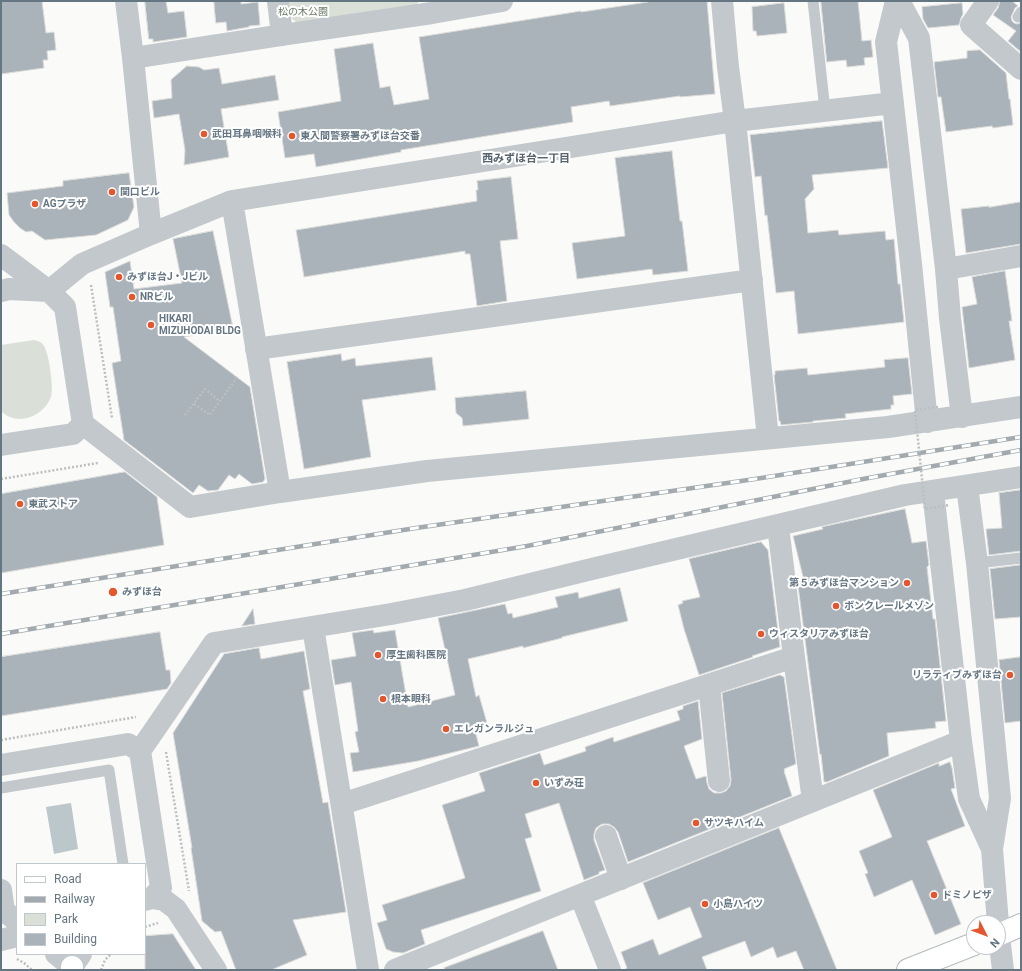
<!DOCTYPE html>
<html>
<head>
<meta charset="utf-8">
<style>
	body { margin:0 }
	#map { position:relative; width:1022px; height:971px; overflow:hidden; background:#fafaf8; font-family:Roboto,sans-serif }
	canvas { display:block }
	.frame { position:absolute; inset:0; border:2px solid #657683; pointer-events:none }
	.legend { position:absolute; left:16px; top:863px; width:130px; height:92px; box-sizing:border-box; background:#fff; border:1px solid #c1c8cd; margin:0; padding:5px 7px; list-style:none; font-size:12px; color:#657683 }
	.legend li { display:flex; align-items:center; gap:8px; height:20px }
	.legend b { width:20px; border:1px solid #c1c8cd }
	.north { position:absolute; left:966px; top:915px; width:40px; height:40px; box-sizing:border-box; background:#fff; border:1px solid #c1c8cd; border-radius:50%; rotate:132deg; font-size:11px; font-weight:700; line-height:16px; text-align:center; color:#657683 }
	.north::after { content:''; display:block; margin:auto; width:14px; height:18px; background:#e4572e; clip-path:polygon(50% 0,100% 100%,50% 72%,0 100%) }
</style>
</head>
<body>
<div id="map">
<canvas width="1022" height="971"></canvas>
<div class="frame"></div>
<ul class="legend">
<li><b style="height:5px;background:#fff"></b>Road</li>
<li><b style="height:5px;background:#a2aab0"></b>Railway</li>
<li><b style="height:11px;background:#dadfd7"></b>Park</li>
<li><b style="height:11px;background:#aab3b9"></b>Building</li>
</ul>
<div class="north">N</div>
</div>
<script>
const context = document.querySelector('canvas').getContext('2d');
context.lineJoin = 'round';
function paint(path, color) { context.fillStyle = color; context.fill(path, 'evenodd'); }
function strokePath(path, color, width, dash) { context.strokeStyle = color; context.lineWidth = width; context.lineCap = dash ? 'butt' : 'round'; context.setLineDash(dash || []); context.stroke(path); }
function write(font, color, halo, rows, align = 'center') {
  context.font = font + ' Roboto,"Noto Sans JP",sans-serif'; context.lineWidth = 4; context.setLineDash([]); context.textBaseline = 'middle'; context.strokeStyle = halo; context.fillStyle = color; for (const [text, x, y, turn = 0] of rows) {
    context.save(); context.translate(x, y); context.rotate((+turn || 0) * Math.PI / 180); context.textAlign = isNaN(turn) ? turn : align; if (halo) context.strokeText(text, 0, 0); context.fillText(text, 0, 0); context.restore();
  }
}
const green = new Path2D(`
	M289,1H419L416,6L300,25L292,19Z
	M34,340C38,341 42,342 44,346C49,353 54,390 51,397C43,417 17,427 1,411V345Z`);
const water = new Path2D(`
	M71,803L78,849L54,854L46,807Z`);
const building = new Path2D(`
	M1,1H42L46,33L54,32L56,50L47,51L48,60H43L44,68L1,74Z
	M145,1H166L168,13L184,11L187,37L153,42V39H149Z
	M214,1H241V4L258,2L260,25L249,26V27L227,31L226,22L216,23Z
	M648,1H707L715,94L680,97V96L610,106L609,101L571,107L573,122L401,150V152L316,167L314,154L285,158L278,112L341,101L334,49L373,43L380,88L390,86L394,105L429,99L419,37L581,11V12L648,2Z
	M821,1H858L862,41L871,40L873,57L864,58L865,65L847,67L846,60L827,62Z
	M1000,1H1012L1018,6L1015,8L1011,17L1012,21L1014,23L1017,24L1021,23V52L1008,41L1016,31L993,15L998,8Z
	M784,3L787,33L757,36L756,31H753L752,7Z
	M962,3L963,14L961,18L959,25L928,28L923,19L922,7Z
	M980,50L1006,73L1009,99H1010L1013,125L993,128L992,126L946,132L941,97H938L934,62L967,58V51Z
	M187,66L199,67L204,70L219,68L222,84L275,75L279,100L221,109L229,157L184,165L185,150L179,114L154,118L152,101L172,98L171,80Z
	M882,121L888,168L812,175L814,189L805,199L808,233L838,230L839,235L885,231L886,240L894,239L898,284H900L904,322L798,334L794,291L776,293L767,215L765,216L761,176L755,177L750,135Z
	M672,151L680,221H682L688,271L653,275L652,269L577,279L572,243L625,236L615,158Z
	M129,173L134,207L128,220L96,235L45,240L32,231L26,232L20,228L14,222L9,215L7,193L63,186V181Z
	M511,177L518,239L500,241L507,301L477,306L470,254H465V251L304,277L296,230L477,201L476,190H478L477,181Z
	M1021,202V244L966,253L961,209L989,206V207Z
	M213,231L233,328L184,337L250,387L265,479L263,482L252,484L239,474L235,479L229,475L218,490L208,491L199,485L193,493L124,440L112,363L121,361L113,307H110L105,272L130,261L134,289L182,283L173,239Z
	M1005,271L1012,321H1009L1015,360L969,368L962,307L977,304L972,277Z
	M341,354L342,361L355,358L356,366L432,357L436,390L362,400L371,457L304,469L287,362Z
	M908,358L912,394L893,396L894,405H891V409L845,414L846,418L813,421V422L781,425L780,421H779L774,375H775V371L807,368L808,375L885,367L884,360Z
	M526,391L529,419L463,426L462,418L456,413L455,398Z
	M125,472L157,497L164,545L1,573V494Z
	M1021,490V551L989,555L986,529L1002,528L999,493Z
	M905,509L912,543L926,541L929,565L927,567L933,619H935L946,721L935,722L936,728L887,733L889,756L827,782H824L821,754L820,755L797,578L805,585L793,536L823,529L822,527Z
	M761,542L768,550L780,647L752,656L753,657L699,675L684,629L678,605L683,603L682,601L700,597L689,559Z
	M1021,565V617L995,619L990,569Z
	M620,588L628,621L562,637V638L523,648V646L468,659L476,697L479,695L487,723L474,726L479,746L418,761L353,772L350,753L359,752L355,732L358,731L351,682L335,685L331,660L356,656L352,633L373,630L374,633L395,630L408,707L455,695L438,618L505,604L508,614L512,613L513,618L558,607L555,597L578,592L579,598Z
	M253,609L255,624L242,626Z
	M160,632L166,670H170L171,683L167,689L1,716V657Z
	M259,648L261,659L304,651L310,689L303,691L323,803L328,802L346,912L293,920L307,955L271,970H236L221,931L215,932L202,921L191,848H192L173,733L224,654Z
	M1021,657V721L1005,723L999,660Z
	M780,675L784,677L796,764L784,769L785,771H784L792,796L628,862L618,832L614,827L609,824H602L596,828L594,834V840L605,870L599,872V874L584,880L559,803L525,814L532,837L525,839L541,891L421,930L425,944L403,953L393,952L386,949L377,923L387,920L382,905L465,878L442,805L485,791L479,773L540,753L544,765L586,751L585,747L613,737L614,742L680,720L677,711L683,709V706L698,701L702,739L684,746L696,779L706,776L707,783L709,789L714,793H721L726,791L730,786L731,780L722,693Z
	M950,762L952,768L955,788L951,789L965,826L927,841L961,924L935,935L912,880L874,897L865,874L868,873L859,851L892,837L873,790L939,763V766Z
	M779,828L837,970H804L796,951L777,958L773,947L751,957L745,941L702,957L707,970H624L627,968L621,952L653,939L659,955L702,937L690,907L658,920L643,883Z
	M543,931L558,970H445L444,968Z
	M173,934L196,970H145V936Z`);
const path = new Path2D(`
	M91,285L112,418
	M194,404L210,415L238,376
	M185,415L205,389L220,401
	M1,479L98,463
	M1,740L136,717
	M166,752L189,891
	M145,927L158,923
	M17,959L24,963L32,970
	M101,970L105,960L111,954`);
const lane = new Path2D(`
	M813,1L825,110
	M1018,17L1021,12
	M977,563L1021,558
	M1,788L109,770L123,864`);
const street = new Path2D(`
	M126,1L133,58L151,234
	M278,1L282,35
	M722,1L728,67L735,121L768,438
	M896,1L886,42L911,264L927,422
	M899,1L919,38L946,269L950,318L962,417
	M988,1L971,25L1021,69
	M133,58L282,35L432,13L502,1
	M232,201L280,492
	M1,255L49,291L65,307L83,424L190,507L280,492L427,471L888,427L1021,407
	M946,269L1021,256
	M1,291L9,289L49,291L82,264L151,234L232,201L735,121L893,103
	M256,349L752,280
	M1,445L73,434L83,424
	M967,486L977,563L1000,798L992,849L998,923
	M933,491L961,741L969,799L992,849
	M778,526L794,657L813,801
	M313,627L368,970
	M709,685L719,781
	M140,751L214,643L391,614L465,600L596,568L905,495L1021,477
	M1,765L128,744L140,751L161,888L152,898
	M342,804L794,657
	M606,836L621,879
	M1,890L4,911L17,921
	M580,895L610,970
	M145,900L152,898L164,900L176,909L216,970
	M998,928L1003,970
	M1,940L17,936
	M56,954L72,967L81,954
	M395,970L961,741`);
const secondary = new Path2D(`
	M998,935L1021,925
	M72,967V970
	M908,970L974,944`);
const rail = new Path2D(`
	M1,594L416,528L755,479L1021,437
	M1,634L527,546L863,479L1021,450`);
const pathBridge = new Path2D(`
	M938,407L915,410L925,509L949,505`);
const markers = [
	[204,134,4,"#e4572e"],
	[292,136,4,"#e4572e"],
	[112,192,4,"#e4572e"],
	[35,204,4,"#e4572e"],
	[119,277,4,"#e4572e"],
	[132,297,4,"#e4572e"],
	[151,325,4,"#e4572e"],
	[20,504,4,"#e4572e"],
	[907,583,4,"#e4572e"],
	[113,592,5,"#e4572e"],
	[836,606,4,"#e4572e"],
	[761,634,4,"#e4572e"],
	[378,655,4,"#e4572e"],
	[1010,675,4,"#e4572e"],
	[383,699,4,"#e4572e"],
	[446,729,4,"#e4572e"],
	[536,783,4,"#e4572e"],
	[696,823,4,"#e4572e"],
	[934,895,4,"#e4572e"],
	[705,904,4,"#e4572e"]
];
const parkNames = [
	["松の木公園",303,12]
];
const poiNames = [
	["武田耳鼻咽喉科",212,134],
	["東入間警察署みずほ台交番",300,136],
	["関口ビル",120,192],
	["AGプラザ",43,204],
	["みずほ台J・Jビル",127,277],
	["NRビル",140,297],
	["HIKARI",159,319],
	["MIZUHODAI BLDG",159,331],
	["東武ストア",28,504],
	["第５みずほ台マンション",899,583,"right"],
	["みずほ台",122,592],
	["ボンクレールメゾン",844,606],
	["ウィスタリアみずほ台",769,634],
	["厚生歯科医院",386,655],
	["リラティブみずほ台",1002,675,"right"],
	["根本眼科",391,699],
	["エレガンラルジュ",454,729],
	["いずみ荘",544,783],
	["サツキハイム",704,823],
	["ドミノピザ",942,895],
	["小島ハイツ",713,904]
];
const neighbourhoodNames = [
	["西みずほ台一丁目",526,159]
];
paint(green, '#dadfd7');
paint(water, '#bbc7cb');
paint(building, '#aab3b9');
strokePath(building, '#dcdcda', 1);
strokePath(secondary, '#b3babf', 24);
strokePath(path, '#bbbfc2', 2.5, [2, 2]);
strokePath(lane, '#c3c8cc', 11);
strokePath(street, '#c3c8cc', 22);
strokePath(secondary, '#fff', 22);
strokePath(rail, '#a2aab0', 4.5);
strokePath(rail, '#fff', 3, [9]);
strokePath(pathBridge, '#bbbfc2', 2.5, [2, 2]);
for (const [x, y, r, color] of markers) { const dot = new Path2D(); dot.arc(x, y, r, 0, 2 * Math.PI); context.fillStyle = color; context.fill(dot); strokePath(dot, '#fff', 1.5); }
write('10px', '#687a64', '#fff', parkNames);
write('bold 10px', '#657683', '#fff', poiNames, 'left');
write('bold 11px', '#57646e', '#fff', neighbourhoodNames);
</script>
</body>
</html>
